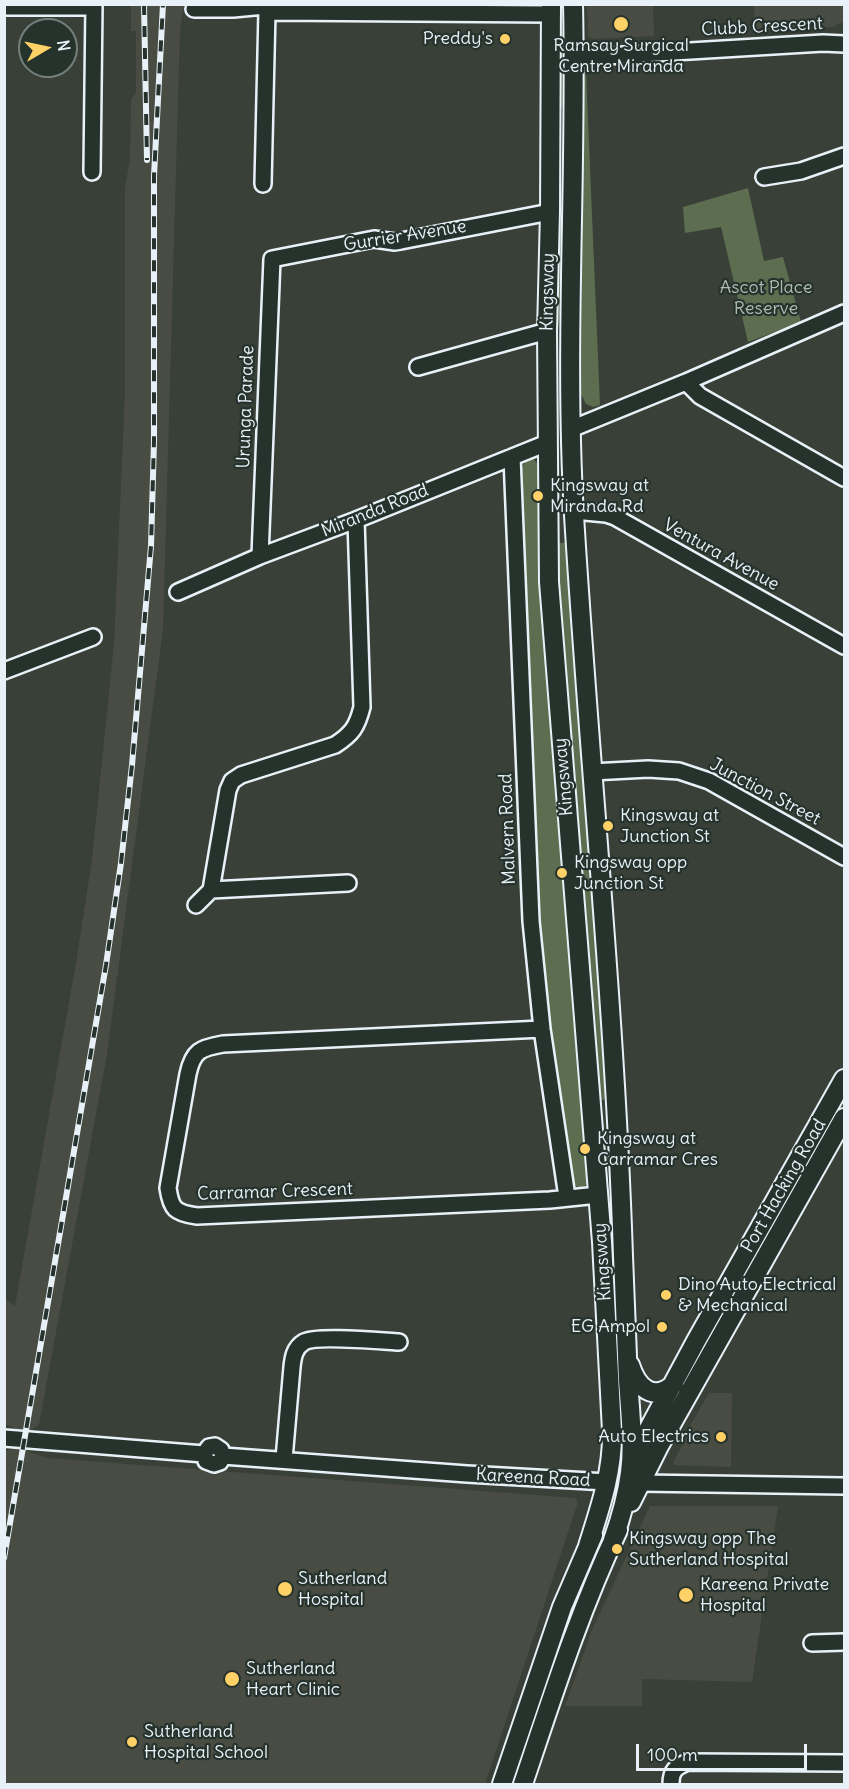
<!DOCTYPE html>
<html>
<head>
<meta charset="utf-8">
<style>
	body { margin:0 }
	#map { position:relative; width:849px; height:1789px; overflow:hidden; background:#394037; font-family:Delius,sans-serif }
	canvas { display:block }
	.frame { position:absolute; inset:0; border:6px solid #e8f1f8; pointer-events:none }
	.north { position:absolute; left:18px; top:18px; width:60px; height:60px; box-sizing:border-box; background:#26332d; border:2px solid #747f7e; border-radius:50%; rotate:81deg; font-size:16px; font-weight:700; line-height:24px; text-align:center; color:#e8f1f8 }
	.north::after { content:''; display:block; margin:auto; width:21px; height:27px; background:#ffd166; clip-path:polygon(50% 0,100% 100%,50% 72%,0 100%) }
	.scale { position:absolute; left:636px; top:1744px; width:171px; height:27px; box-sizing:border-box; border:3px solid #e8f1f8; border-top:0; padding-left:8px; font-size:18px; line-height:21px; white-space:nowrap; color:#e8f1f8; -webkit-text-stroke:4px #26332d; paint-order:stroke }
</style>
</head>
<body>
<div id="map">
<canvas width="849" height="1789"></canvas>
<div class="frame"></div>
<div class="north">N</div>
<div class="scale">100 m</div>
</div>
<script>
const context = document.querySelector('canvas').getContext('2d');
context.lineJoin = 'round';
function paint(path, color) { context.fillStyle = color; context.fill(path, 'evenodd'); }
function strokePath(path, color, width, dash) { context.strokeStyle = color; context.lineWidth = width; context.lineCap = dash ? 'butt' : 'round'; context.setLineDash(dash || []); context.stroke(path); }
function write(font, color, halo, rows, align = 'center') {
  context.font = font + ' Delius,sans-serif'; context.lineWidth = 4.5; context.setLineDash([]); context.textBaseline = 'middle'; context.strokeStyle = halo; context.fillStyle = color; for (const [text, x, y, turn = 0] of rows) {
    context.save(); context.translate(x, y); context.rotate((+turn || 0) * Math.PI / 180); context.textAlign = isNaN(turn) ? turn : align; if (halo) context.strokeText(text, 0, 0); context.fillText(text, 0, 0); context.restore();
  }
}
const built = new Path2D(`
	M131,5H184L180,30L163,629L107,1054L39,1425L33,1428L29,1452L48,1458L575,1498L578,1502L485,1784H5L4,1451L11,1450L15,1428L5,1424L4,1298L15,1306L76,963L92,859L114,643L125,392V187L130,160L131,99L136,93V31H131Z
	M587,5H653L654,36L592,39L588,35Z
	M754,5H844V21L833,27L755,31Z
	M709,1393H732L731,1467L674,1465L673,1462L684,1442L685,1434Z
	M650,1506H778L752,1682L642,1679V1706H565L592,1630Z`);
const green = new Path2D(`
	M560,31H563C568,57 567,83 562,109L559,108Z
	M586,72L600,405L593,407L586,404L581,394L583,105L584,79Z
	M748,188L764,261L783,257L801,322L748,342L721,227L685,233L683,207Z
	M558,219L561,220C568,256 563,292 558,328L556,329Z
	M533,458L547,476L551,605L558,543L576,542L609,1099L591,1101L589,1181L585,1186L580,1188L574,1185L563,1175L542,1029L513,477L528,459Z`);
const minor = new Path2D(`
	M4,7H94
	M194,9H233L265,6
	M267,11L273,12L551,14
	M574,58L823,43L844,44
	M92,172L94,4
	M764,177L801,171L844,156
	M263,184L267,11L264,4
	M418,367L547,331
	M686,382L700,396L844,478
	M571,429L686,382L844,313
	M512,457L531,921L542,1029L567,1197
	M574,511L606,514L615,517L844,646
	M260,556L272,259L374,239L395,242L401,241L550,212
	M178,592L260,556L356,520L547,443
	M4,671L93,637
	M592,772L648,769L679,771L709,781L844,857
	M211,890L228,790L232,781L241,775L335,745C352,734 357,727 362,707L356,520
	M196,905L211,890L348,883
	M542,1029L223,1044C200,1048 193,1051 188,1074L168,1188C171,1209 175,1213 197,1216L550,1200L598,1195
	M4,1438L204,1454
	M204,1454L206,1461L214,1464L220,1462L223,1456
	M204,1454L209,1447L215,1446L221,1450L223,1456
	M223,1456L467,1474L607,1482
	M284,1459L292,1367C293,1358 294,1348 304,1342C316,1335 381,1341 399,1342
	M640,1483L844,1486
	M812,1643L844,1642
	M671,1784C671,1771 675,1767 688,1762L844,1763`);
const major = new Path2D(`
	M551,4L550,212L547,331L549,582L602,1242L612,1431C613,1471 600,1508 588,1546
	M573,4C577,175 564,345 574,515C589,762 615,1009 623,1256C625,1298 626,1339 628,1380C630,1411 634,1442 630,1473C627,1496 621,1518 613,1540
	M630,1365C637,1387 653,1403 674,1384
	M632,1460L696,1341L844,1079
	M631,1502L659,1446L844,1118
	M502,1784L562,1607L593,1535
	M523,1784C552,1698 579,1612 618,1530`);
const rail = new Path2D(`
	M144,4L147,160
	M4,1558L106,965L121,863L132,765L151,546L154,441V176L163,4`);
const markers = [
	[621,24,8,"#ffd166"],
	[505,39,6,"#ffd166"],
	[538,496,6,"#ffd166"],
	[608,826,6,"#ffd166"],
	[562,873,6,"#ffd166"],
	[585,1149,6,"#ffd166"],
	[666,1295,6,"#ffd166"],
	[662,1327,6,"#ffd166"],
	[721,1437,6,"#ffd166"],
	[617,1549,6,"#ffd166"],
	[285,1589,8,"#ffd166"],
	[686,1595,8,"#ffd166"],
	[232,1679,8,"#ffd166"],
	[132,1742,6,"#ffd166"]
];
const streetNames = [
	["Clubb Crescent",762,27,-3],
	["Gurrier Avenue",405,236,-9],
	["Kingsway",548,292,-89],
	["Urunga Parade",246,407,-88],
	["Miranda Road",375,511,-22],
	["Ventura Avenue",721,555,29],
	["Kingsway",564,777,-95],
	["Junction Street",765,792,28],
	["Malvern Road",508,829,-92],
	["Port Hacking Road",784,1186,-60],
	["Carramar Crescent",275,1192,-2],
	["Kingsway",603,1262,-94],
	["Kareena Road",533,1478,3]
];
const poiNames = [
	["Preddy's",493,39,"right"],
	["Ramsay Surgical",621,46,"center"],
	["Centre Miranda",621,67,"center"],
	["Kingsway at",550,486],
	["Miranda Rd",550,507],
	["Kingsway at",620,816],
	["Junction St",620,837],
	["Kingsway opp",574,863],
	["Junction St",574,884],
	["Kingsway at",597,1139],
	["Carramar Cres",597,1160],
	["Dino Auto Electrical",678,1285],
	["& Mechanical",678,1306],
	["EG Ampol",650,1327,"right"],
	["Auto Electrics",709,1437,"right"],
	["Kingsway opp The",629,1539],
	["Sutherland Hospital",629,1560],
	["Sutherland",298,1579],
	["Hospital",298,1600],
	["Kareena Private",700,1585],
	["Hospital",700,1606],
	["Sutherland",246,1669],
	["Heart Clinic",246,1690],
	["Sutherland",144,1732],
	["Hospital School",144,1753]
];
const parkNames = [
	["Ascot Place",766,288],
	["Reserve",766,309]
];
paint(built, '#494c42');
paint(green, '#5c6d50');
strokePath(minor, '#e8f1f8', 20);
strokePath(major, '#e8f1f8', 22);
strokePath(minor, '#26332d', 15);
strokePath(major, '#26332d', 18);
strokePath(rail, '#e8f1f8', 6);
strokePath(rail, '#26332d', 4, [11]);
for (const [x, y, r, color] of markers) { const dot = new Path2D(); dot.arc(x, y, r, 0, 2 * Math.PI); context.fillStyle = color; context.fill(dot); strokePath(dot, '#26332d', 2); }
write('18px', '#e8f1f8', '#26332d', streetNames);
write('18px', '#e8f1f8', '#26332d', poiNames, 'left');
write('18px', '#b0bcb5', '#26332d', parkNames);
</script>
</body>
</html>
